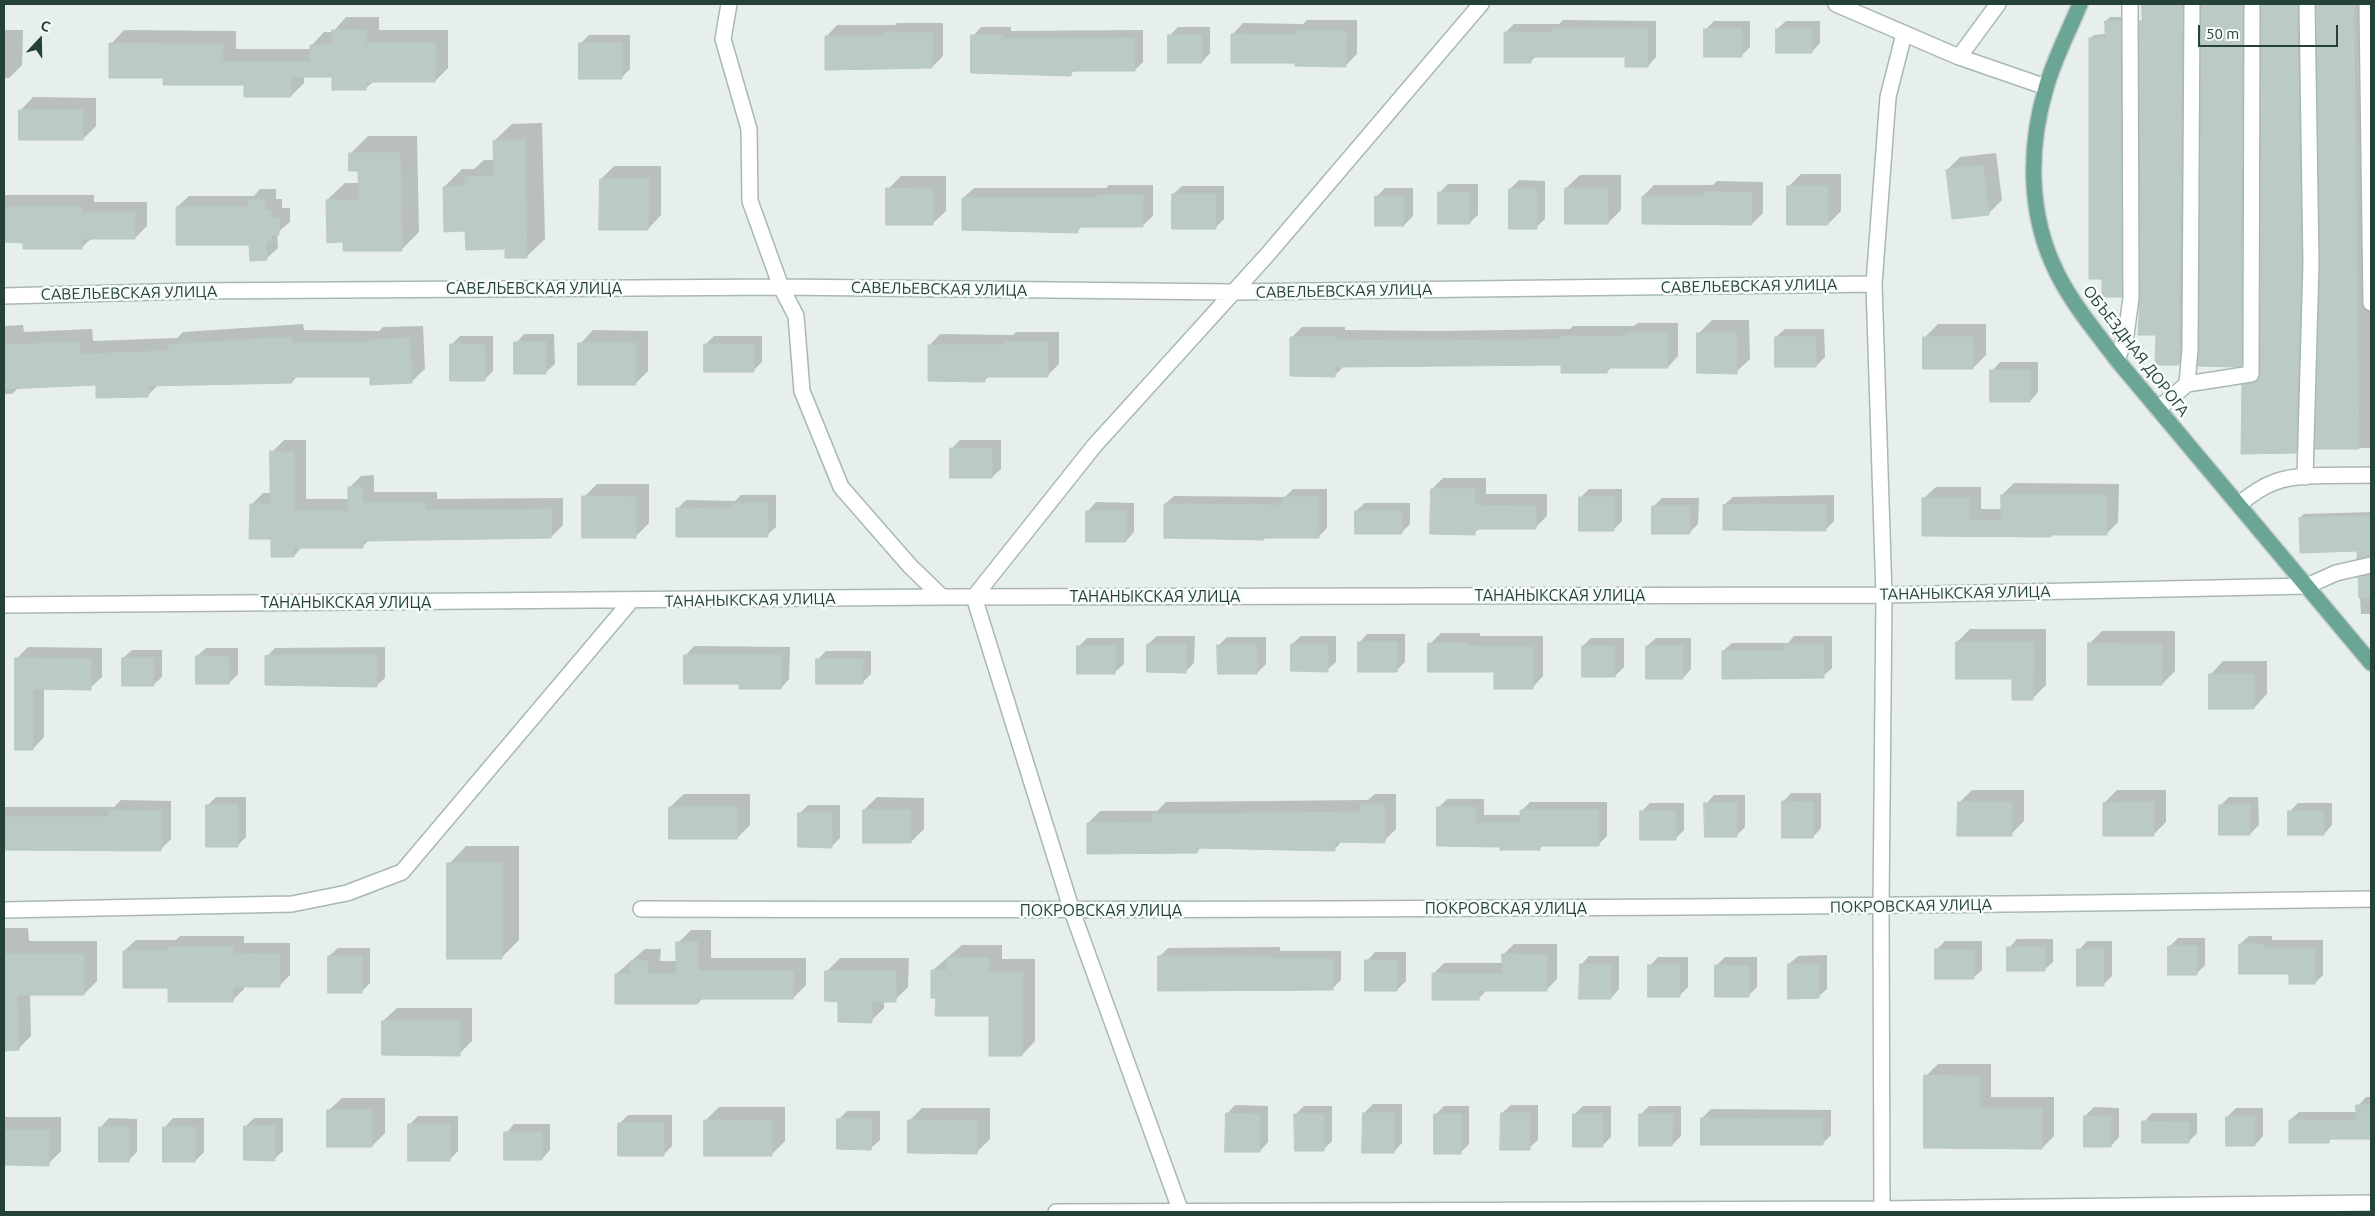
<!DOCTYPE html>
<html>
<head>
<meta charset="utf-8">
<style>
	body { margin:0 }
	#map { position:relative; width:2375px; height:1216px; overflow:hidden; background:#e6efeb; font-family:Ubuntu,sans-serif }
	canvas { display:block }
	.frame { position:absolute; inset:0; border:5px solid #24423a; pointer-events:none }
	.north { position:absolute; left:15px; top:15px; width:50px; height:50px; -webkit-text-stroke:4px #f7fbf9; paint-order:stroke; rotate:21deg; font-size:14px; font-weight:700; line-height:20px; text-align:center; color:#24423a }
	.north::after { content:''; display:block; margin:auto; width:18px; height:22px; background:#24423a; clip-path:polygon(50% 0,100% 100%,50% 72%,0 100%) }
	.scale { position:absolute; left:2198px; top:25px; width:140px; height:22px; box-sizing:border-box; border:2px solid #24423a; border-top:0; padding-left:6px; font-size:15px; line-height:18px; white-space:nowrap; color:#24423a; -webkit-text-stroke:4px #f7fbf9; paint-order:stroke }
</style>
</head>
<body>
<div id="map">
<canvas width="2375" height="1216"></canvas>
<div class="frame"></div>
<div class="north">С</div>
<div class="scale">50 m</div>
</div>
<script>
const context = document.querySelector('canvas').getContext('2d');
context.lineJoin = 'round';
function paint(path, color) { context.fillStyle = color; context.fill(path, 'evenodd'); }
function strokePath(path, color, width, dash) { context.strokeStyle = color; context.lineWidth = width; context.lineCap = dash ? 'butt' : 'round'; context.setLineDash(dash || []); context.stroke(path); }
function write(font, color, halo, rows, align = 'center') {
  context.font = font + ' Ubuntu,sans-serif'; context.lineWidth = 5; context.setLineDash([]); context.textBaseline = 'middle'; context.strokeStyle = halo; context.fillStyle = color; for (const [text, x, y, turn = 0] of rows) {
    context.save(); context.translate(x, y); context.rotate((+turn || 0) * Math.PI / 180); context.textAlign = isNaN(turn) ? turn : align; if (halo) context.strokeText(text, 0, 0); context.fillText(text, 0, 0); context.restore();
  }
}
const shadow = new Path2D(`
	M2143,4H2186L2183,360L2179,364L2157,334L2142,298L2141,21L2143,19Z
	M2203,4H2246L2245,361L2241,365L2199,364Z
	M2263,4H2301L2305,258L2300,448L2296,452L2243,385L2247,381L2259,379L2262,374Z
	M2318,4H2361L2371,307V448H2316L2322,263Z
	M346,17H379V30H448V68L435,81H374L365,89L333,76H304V83L291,96L245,84L165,77L111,44L124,30L236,31V49H311V46L324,32H333Z
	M2110,17H2124L2125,292L2121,296L2090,39L2094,35L2106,34V21Z
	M1307,20H1357V54L1346,65L1296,61L1232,35L1243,23L1303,24Z
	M1563,20L1656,21V57L1648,66L1626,56H1536L1530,62L1506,32L1514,24H1559Z
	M1714,21H1750V47L1741,56L1705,30Z
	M1786,21H1820V43L1812,52L1777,29Z
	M897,23H943V56L932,67L826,37L837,25H895Z
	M981,27H1011V31L1143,30V62L1135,70H1075L1070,75L973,36Z
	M1178,27H1210V53L1202,62L1170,35Z
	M4,30H23L22,65L9,78H4Z
	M589,35H630V69L621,78L580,44Z
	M33,97L96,98V126L83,139L20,111Z
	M542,123L545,239L527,256L467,230L444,187L462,169H474L484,160H495L494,141L512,124Z
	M368,136H417L419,232L401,250L327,200L345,183H359V170L350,154Z
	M1996,153L2002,200L1988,214L1947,170L1960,157Z
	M614,166H661V215L648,229L601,179Z
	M1801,174H1841V211L1828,224L1788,187Z
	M1580,175H1621V210L1608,223L1566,188Z
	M901,176H946V211L932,224L888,189Z
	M1519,180L1545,181V219L1536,227L1510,189Z
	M1717,181L1763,182V213L1752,224L1643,196L1654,185H1713Z
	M1448,184H1478V215L1469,223L1439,193Z
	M1109,185H1153V216L1142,226H1082L1077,231L963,198L974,188H1106Z
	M1182,186H1224V219L1216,227L1173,194Z
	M1385,188H1413V216L1404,225L1376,197Z
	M260,189H276V199H282V208H290V222L277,233L278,248L266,259L250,243L177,207L189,196H254Z
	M4,195H94V202H147V226L135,238H92L81,248L24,241H4Z
	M1712,320H1749L1750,359L1736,372L1699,333Z
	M1638,323H1678V356L1668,367L1612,366L1607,372L1562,363L1345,365L1335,375L1291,338L1302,327H1345V330L1438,331L1570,329L1573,326H1634Z
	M303,324L304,330L379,331L383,327L423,326L425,369L411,382L371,375H298L292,382L159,384L147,396L97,384L19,387L12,394H4V326L23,325L24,332L92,329L93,341L177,338L183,332Z
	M1938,324H1986V355L1973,368L1925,337Z
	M1785,329H1824L1825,357L1816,366L1776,337Z
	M593,330L648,331V371L635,384L580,344Z
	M1016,332H1059V364L1047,376H990L985,380L929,346L940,334L1013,335Z
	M524,334H554L555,364L546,372L516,343Z
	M460,336H493V371L484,380L451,345Z
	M714,336H762V362L754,370L705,345Z
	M2000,362H2038V392L2030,401L1992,371Z
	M284,440H306V499H349V488L361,476L374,475V492H437V499L563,498V525L551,537L370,539L362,547H302L294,556L272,538L251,505L263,493H271L272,452Z
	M960,440H1001V469L992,477L951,449Z
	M1443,478H1486V494H1547V516L1535,528H1480L1474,533L1432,489Z
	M2014,483L2119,484L2118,522L2106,534H2052L2050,536L1923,534V499L1936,487H1981V509H2002V495Z
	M597,484H649V523L635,537L584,497Z
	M1293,489H1327V528L1318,537L1165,504L1174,496L1285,497Z
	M1589,489H1622V521L1614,529L1580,498Z
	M741,495H776V527L767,535L677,509L686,500L735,501Z
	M1834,495V521L1825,530L1724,505L1733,497Z
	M1662,498H1699L1698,524L1690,532L1653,507Z
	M1096,502L1134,503V532L1126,541L1088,511Z
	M1365,503H1410V524L1401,533L1356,511Z
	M2371,512V555L2300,518L2304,514Z
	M2371,572V614H2361L2359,578L2363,574Z
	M1970,629H2046V685L2033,698L2013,677L1957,642Z
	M2102,631H2175V671L2162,684L2089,644Z
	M1441,633H1480V636H1543V676L1532,688L1430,644Z
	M1367,634H1405V662L1396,671L1359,643Z
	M1157,636H1195L1194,663L1186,671L1148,644Z
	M1301,636H1336V662L1327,670L1292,644Z
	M1794,636H1832V668L1823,676L1723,651L1732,643H1788Z
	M1227,637H1266V664L1257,673L1219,645Z
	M1087,638H1124V664L1115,672L1078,647Z
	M1591,638H1624V667L1615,676L1583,646Z
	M1656,638H1691V669L1683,678L1647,646Z
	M694,646L790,647L789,679L781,688L686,655Z
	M28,647L102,648V677L90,688H44V737L33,749L16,659Z
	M385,647V678L376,686L266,657L275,648Z
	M206,648H238V674L229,683L197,656Z
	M132,650H162V677L153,685L123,658Z
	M826,651H871V674L862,683L817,660Z
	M2223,661H2267V694L2254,708L2210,675Z
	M1972,790H2024V821L2011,834L1959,803Z
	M2117,790H2166V822L2153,835L2104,803Z
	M1791,793H1821V828L1813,837L1783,802Z
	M684,794H750V825L737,838L670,807Z
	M1375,794H1396V829L1384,841H1342L1334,850L1201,847L1197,852L1088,823L1100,811H1157L1166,802L1368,800Z
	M1714,795H1745V827L1736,836L1706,804Z
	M216,797H246V837L237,846L208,805Z
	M877,797L924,798V829L911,842L864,810Z
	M2229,797H2258L2259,825L2250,834L2220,806Z
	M1447,799H1484V815H1521V811L1530,802H1607V836L1598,845H1543L1539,849L1501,845L1438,808Z
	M121,800L171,801V839L160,850L4,849V807H114Z
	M1650,803H1684V830L1676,838L1641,812Z
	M2298,803H2332V825L2324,834L2290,811Z
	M808,805H840V838L832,846L799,814Z
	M466,846H519V940L501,958L449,864Z
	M4,928H28L29,941H97V981L84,994H30L31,1036L18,1049L4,1050Z
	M691,930H711V958H806V985L793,998H703L698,1003L616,974L645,949H661L660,961H678V943Z
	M180,936H244V943H290V975L279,986H244V989L232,1001L169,987L124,951L136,940H176Z
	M2249,936H2272V940H2323V975L2315,983L2290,973L2240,944Z
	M2178,938H2205V965L2196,974L2169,947Z
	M2017,939H2053V962L2044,970L2009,948Z
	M1945,941H1982V970L1973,978L1936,950Z
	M2087,941H2112V976L2103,985L2079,950Z
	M1514,944H1557V979L1546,990H1487L1478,999L1433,974L1444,963H1503V955Z
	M962,945H1002V959H1035V1041L1022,1055L990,1015L937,997L932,971Z
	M2371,945V983H2370V946Z
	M1280,947V951H1341V980L1332,989L1159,957L1168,948Z
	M338,948H370V983L361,992L329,956Z
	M1375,952H1406V981L1397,990L1367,961Z
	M1827,955V989L1818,997L1789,964L1798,956Z
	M1589,956H1619V989L1611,998L1581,965Z
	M1658,957H1688V987L1679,996L1650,966Z
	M1725,957H1757V987L1749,995L1716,966Z
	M840,958H909L908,987L895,1000H884V1008L871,1021L839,1000L827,971Z
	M397,1008H472V1041L459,1054L383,1021Z
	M1938,1064H1991V1097H2054V1136L2042,1148L1926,1076Z
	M2366,1097H2371V1138H2332L2328,1142L2290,1120L2299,1112H2358V1106Z
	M342,1098H385V1133L372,1146L328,1111Z
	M1373,1104H1402V1143L1394,1152L1364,1113Z
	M1235,1105L1268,1106V1142L1260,1151L1227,1114Z
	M1511,1105H1538V1140L1529,1148L1502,1113Z
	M1304,1106H1332V1141L1323,1150L1296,1114Z
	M1444,1106H1469V1144L1460,1153L1435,1115Z
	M1583,1106H1611V1137L1602,1146L1575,1114Z
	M1649,1106H1681V1136L1672,1145L1641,1114Z
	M719,1107H785V1141L772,1154L706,1120Z
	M2094,1107L2119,1108V1137L2111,1146L2085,1116Z
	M922,1108H990V1139L977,1152L909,1121Z
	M2236,1108H2263V1136L2255,1145L2227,1117Z
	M1711,1109L1831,1110V1135L1822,1144L1702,1118Z
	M847,1111H880V1140L871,1148L839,1119Z
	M2152,1113H2197V1133L2188,1142L2144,1122Z
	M628,1115H672V1146L663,1155L620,1123Z
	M418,1116H458V1151L449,1160L409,1125Z
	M4,1117H61V1151L48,1164H4Z
	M109,1118L137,1119V1152L128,1161L101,1127Z
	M173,1118H204V1152L195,1161L165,1127Z
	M254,1118H283V1151L274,1159L246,1126Z
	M514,1124H550V1150L542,1159L506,1133Z`);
const building = new Path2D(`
	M2142,4H2183L2179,365H2155L2156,335H2138L2140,298L2139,21H2142Z
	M2201,4H2243L2242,366L2234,367L2198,366Z
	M2261,4H2298L2302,263L2296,453L2241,454L2242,385L2256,382L2260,374Z
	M2316,4H2354L2359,449H2315L2320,263Z
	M2105,21H2121L2122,297H2102V279H2089V38H2105Z
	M1553,29H1648V67H1625V57H1531V63H1504V32H1553Z
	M1704,29H1742V57H1704Z
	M1776,29H1812V53H1776Z
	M332,30H366V43H436L435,82H366V90H332V77H291V97H244V85H163V78H109V43L223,44V62H310V45H332Z
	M1295,31H1347L1346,67L1295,66V63H1231V34L1295,35Z
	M885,33H933L932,68L825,70V36H885Z
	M971,35H1003V39L1135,38V71H1071V76L971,73Z
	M1168,35H1202V63H1168Z
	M579,43H622V79H579Z
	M19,110H83V140H19Z
	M525,140L527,258H505V249L466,250L465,231L444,232L443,187L465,186V177L494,176L493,141Z
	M349,153H400L402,251H343V242L327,243L326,200H359L358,171H349Z
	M1983,165L1989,215L1952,219L1946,170Z
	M600,179H649L648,230H599Z
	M1787,186H1828V225H1787Z
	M886,188L933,189V225H886Z
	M1565,188H1608V224H1565Z
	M1509,189H1537V229H1509Z
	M1438,192H1469L1470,224H1438Z
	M1705,192H1752V225L1642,224V196H1705Z
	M1172,194H1216V229H1172Z
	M1097,195H1143V227H1078V233L962,230V198H1097Z
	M1375,196H1404V226H1375Z
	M265,199V210H271V219L279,218V235H271L272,241H266L267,260L250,261L249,245H176V207H248V200Z
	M4,207H82V213H135V239H82V249H23V243L4,242Z
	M1626,333H1668V368H1607V373H1561V365L1335,367V377L1290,376V337H1336V340L1427,341L1561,339V336H1626Z
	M1697,333H1737V374L1697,373Z
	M291,337V343H368V340L410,338L412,383L370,385V377H292V383L148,386V397L96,398V385L4,389V345L80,342V354L169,351V345Z
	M1775,337H1816V367H1775Z
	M1923,337H1973V369H1923Z
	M514,342H546V374H514Z
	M1004,342H1048V377H985V382L928,381V345H1004Z
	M578,343H636V385H578Z
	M450,344H485V381H450Z
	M704,344H754V372H704Z
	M1990,370H2030V402H1990Z
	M950,448H992V478H950Z
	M270,451L294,452V510L348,511V487H363V503H425V510L552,509L551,538L363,541V548H294V557H271V539H249L250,504H270Z
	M1431,489H1475V505L1536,506V529H1475V535L1430,534Z
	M2001,495H2107V535H2051V537L1922,536V498H1969V520H2001Z
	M582,496L636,497V538H582Z
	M1283,497H1319V538H1264V540L1164,538V504L1283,505Z
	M1579,497H1614V531H1579Z
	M731,503H768V537H676V508L731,509Z
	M1785,504H1826V531L1723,530V505Z
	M1652,506H1690V534H1652Z
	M1086,511H1126V542H1086Z
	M1355,511H1402V534H1355Z
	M2371,516V556L2357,559V551L2300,553L2299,518Z
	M2371,575V597L2359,598L2358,578Z
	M1358,642H1397V672H1358Z
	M1956,642H2034L2033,700H2012V679H1956Z
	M1428,643H1469V646L1533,647V689H1494V672H1428Z
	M2088,643L2162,644V685H2088Z
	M1147,644H1186V673L1147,672Z
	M1291,644H1328V672L1291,671Z
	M1784,644H1824V678L1722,679V651H1784Z
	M1217,645H1257V674H1218Z
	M1077,646H1116L1115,674H1077Z
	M1582,646H1615V677H1582Z
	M1646,646H1683V679H1646Z
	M333,655H377V687L265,685V656Z
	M684,655H781V689H739V684H684Z
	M196,656H229V684H196Z
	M15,658L91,659V690L33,689V750H15Z
	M122,658H154V686H122Z
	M816,659H863V684H816Z
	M2209,674H2254V709H2209Z
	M1782,801L1813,802V838H1782Z
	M1958,802H2012V836H1957Z
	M2154,802V836H2103V803Z
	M1704,803H1737V837H1705Z
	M206,805H238V847H206Z
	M1361,805H1385V843L1335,842V851L1197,848V853L1087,854V823L1152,822V814L1361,812Z
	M2219,805H2250V835H2219Z
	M669,807H737V839H669Z
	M1437,807H1476V823H1520V810H1599V846H1540V850H1500V847L1437,846Z
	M109,810L161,811V851L4,850V817H109Z
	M863,810H911V843H863Z
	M1640,811H1676V840H1640Z
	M2288,811H2324V835H2288Z
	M798,813H832V848L798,847Z
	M447,863H502V959H447Z
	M676,942H698V971H794L793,999H698V1004H615V974H630V961H648V974H676Z
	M2239,944H2264V948H2315V984H2289V974H2239Z
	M2168,946H2197V975H2168Z
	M168,947H233V953L280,954V987H233V1002H168V988H123V951H168Z
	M2007,947H2045V971H2007Z
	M1935,949L1974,950V979H1935Z
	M2077,949H2104V986H2077Z
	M4,954H84V995H17L19,1050L4,1051Z
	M1502,954L1547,955V991H1479V1000H1432V973L1502,974Z
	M328,956H362V993H328Z
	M1158,956H1272V959H1333V990L1158,991Z
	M947,958H989V972H1023L1022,1056H989V1016H935L936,998H931V970H947Z
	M1365,960H1398L1397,991H1365Z
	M1580,964H1611V999H1579Z
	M1788,964H1819V998L1788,999Z
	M1648,965H1680V997H1648Z
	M1715,965L1749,966V997H1715Z
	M825,971H896V1002H872V1023L838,1022V1002L825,1001Z
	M382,1021H460V1056L382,1055Z
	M1924,1075L1980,1076V1109H2042V1149L1924,1148Z
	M2356,1105H2371V1139H2329V1143H2289V1120H2356Z
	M327,1110H372V1147H327Z
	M1226,1113L1260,1114V1152H1225Z
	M1363,1113H1394V1153H1362Z
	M1501,1113H1530V1150H1500Z
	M1294,1114H1324V1151H1295Z
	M1434,1114H1461V1154H1434Z
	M1573,1114H1603V1147H1573Z
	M1639,1114H1673L1672,1146H1639Z
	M2084,1116H2111V1147H2084Z
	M2226,1117H2255V1146H2226Z
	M1701,1118L1823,1119V1145H1701Z
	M837,1119H872L871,1150L837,1149Z
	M704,1120H772V1156H704Z
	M908,1120H977V1154L908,1153Z
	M2142,1121L2189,1122V1143H2142Z
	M618,1123H664V1156H618Z
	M408,1124H450V1161H408Z
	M244,1126H275V1161L244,1160Z
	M99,1127H129V1162H99Z
	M163,1127H196L195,1162H163Z
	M4,1130H49V1166L4,1165Z
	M504,1132H542V1160H504Z`);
const minor = new Path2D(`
	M729,4L723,39L749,129L750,201L781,287L796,316L802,391L841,487L910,566L942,597
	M1836,4L1959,57L2046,87
	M2367,4L2371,303
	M1959,57L1998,4
	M4,296L192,291L781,287L1233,292L1874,284
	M2117,360L2126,335L2131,298L2130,4
	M2187,384L2251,374L2252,4
	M2158,409L2187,384L2190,349L2192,4
	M2305,477L2311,263L2307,4
	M2239,504C2251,495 2261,487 2275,482C2298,473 2345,476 2371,475
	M4,605L942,597L1884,595L2307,586L2336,573L2371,565
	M641,909C1218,911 1795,908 2371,899
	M4,910L292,904L347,893L402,872L631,601
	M1056,1212L1881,1209L2371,1203
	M1181,1212L1072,911L974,597L1095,445L1268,254L1481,4
	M1882,1212L1881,907L1884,595L1874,284L1888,97L1904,34`);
const major = new Path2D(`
	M2080,4C2069,31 2054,59 2046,88C2028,148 2028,215 2057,273C2073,305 2096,332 2117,360L2371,663`);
const streetNames = [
	["САВЕЛЬЕВСКАЯ УЛИЦА",1749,286,-1],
	["САВЕЛЬЕВСКАЯ УЛИЦА",534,289],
	["САВЕЛЬЕВСКАЯ УЛИЦА",939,289,1],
	["САВЕЛЬЕВСКАЯ УЛИЦА",1344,291,-1],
	["САВЕЛЬЕВСКАЯ УЛИЦА",129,293,-1],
	["ОБЪЕЗДНАЯ ДОРОГА",2136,351,52],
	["ТАНАНЫКСКАЯ УЛИЦА",1965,593,-1],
	["ТАНАНЫКСКАЯ УЛИЦА",1560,596],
	["ТАНАНЫКСКАЯ УЛИЦА",1155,597],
	["ТАНАНЫКСКАЯ УЛИЦА",750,600,-1],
	["ТАНАНЫКСКАЯ УЛИЦА",346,603],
	["ПОКРОВСКАЯ УЛИЦА",1911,906,-1],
	["ПОКРОВСКАЯ УЛИЦА",1506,909],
	["ПОКРОВСКАЯ УЛИЦА",1101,911]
];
paint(shadow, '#0003');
paint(building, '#bbcac4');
strokePath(building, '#b8c9c2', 1);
strokePath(minor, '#a8b8b2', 18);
strokePath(major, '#c2cac8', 18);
strokePath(minor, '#fff', 15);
strokePath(major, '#6aa596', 15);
write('16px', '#24423a', '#f7fbf9', streetNames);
</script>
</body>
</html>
